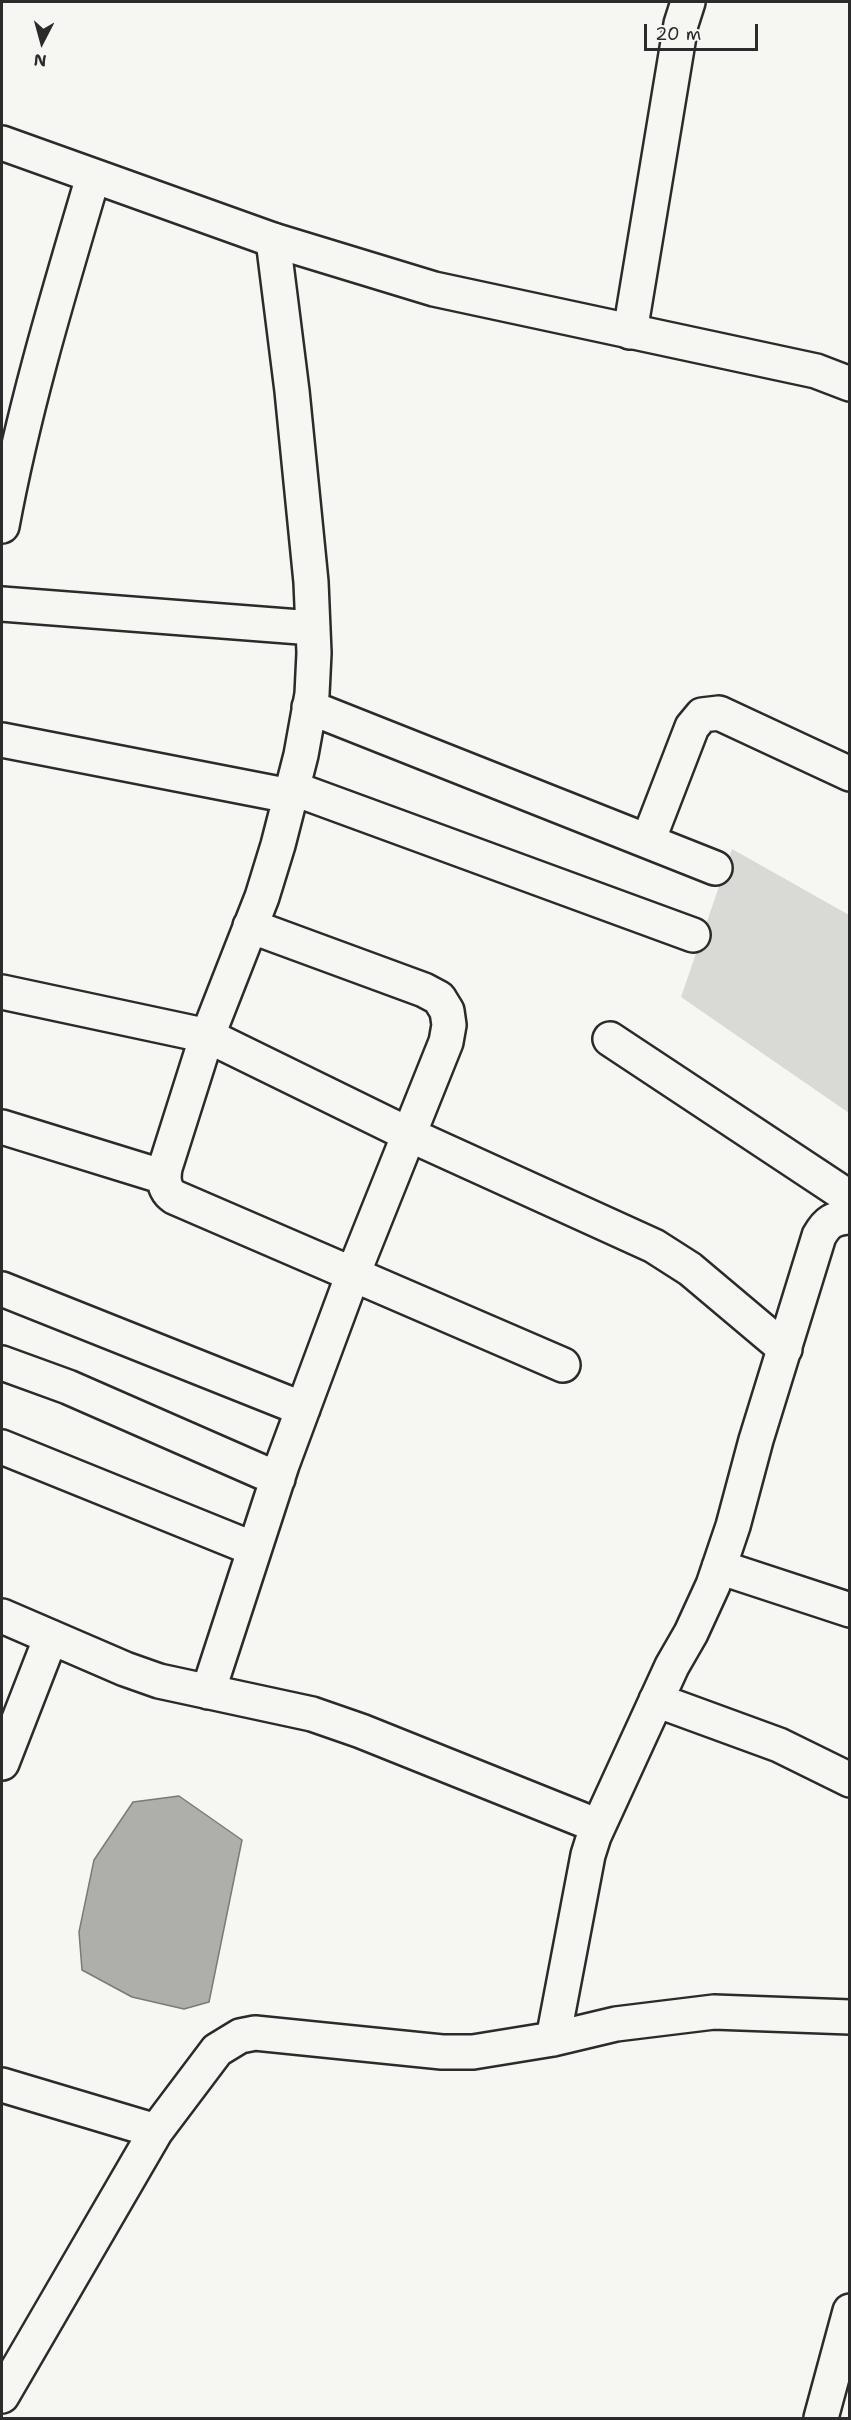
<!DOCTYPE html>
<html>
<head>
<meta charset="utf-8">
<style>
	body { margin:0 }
	#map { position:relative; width:851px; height:2420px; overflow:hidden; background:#f6f6f2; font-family:"Shantell Sans",sans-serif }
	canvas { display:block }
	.frame { position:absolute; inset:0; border:3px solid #2b2b2b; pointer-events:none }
	.north { position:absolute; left:12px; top:12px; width:60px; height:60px; -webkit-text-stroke:4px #f6f6f2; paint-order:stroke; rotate:186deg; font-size:16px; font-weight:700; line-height:24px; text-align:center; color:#2b2b2b }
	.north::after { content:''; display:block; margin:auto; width:21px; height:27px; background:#2b2b2b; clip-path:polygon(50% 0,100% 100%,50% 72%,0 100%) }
	.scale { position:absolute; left:644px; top:24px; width:114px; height:27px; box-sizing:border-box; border:3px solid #2b2b2b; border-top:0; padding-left:8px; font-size:18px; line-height:21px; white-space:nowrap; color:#2b2b2b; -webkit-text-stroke:4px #f6f6f2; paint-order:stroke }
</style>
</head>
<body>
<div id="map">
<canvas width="851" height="2420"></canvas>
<div class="frame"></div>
<div class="north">N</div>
<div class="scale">20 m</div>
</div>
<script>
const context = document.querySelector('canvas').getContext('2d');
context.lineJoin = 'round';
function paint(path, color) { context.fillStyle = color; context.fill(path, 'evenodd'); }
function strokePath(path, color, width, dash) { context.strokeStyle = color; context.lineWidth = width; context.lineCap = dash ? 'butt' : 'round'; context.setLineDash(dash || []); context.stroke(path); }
const green = new Path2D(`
	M732,849L849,915V1113L681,997Z`);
const water = new Path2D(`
	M179,1796L242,1840L209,2002L184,2009L132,1997L82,1970L79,1932L94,1860L133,1802Z`);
const street = new Path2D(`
	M273,240L292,391L311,582L314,653L312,694L301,755L278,845L262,897L204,1045L165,1168C163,1180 164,1190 174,1197L563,1365
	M630,332L681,24L688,2
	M2,526C24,407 59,292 93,177
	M2,604L313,628
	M309,707L715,868
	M2,740L290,796
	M292,788L693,935
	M648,841L692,727L702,715L719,713L850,774
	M2,992L208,1036L410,1135L654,1246L690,1269L785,1349
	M610,1039L850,1198
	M2,1127L164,1177
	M2,1289L303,1409
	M2,1363L68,1387L278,1479
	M2,1447L254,1549
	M719,1567L850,1610
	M2,1616L125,1669L159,1681L312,1714L361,1731L598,1826
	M208,1692L282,1465L353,1274L446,1042L449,1025L447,1011L439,998L424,990L250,926
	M656,1700L779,1745L850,1780
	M2,1763L51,1637
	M553,2039L588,1855L594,1836L672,1666L691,1633L713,1585L733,1526L756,1440L819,1236C827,1222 833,1218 850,1217
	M2,2085L156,2131
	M2,2396L156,2131L217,2050L240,2036L255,2033L442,2052H473L553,2039L616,2024L714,2012L850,2017
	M821,2418L850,2311`);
const secondary = new Path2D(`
	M2,143L273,240L434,289L816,371L850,384`);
paint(green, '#d9d9d5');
paint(water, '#aeaeab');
strokePath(water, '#7a7a78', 1.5);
strokePath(street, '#2b2b2b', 38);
strokePath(secondary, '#2b2b2b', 38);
strokePath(street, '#f6f6f2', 33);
strokePath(secondary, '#f6f6f2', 33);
</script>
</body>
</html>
